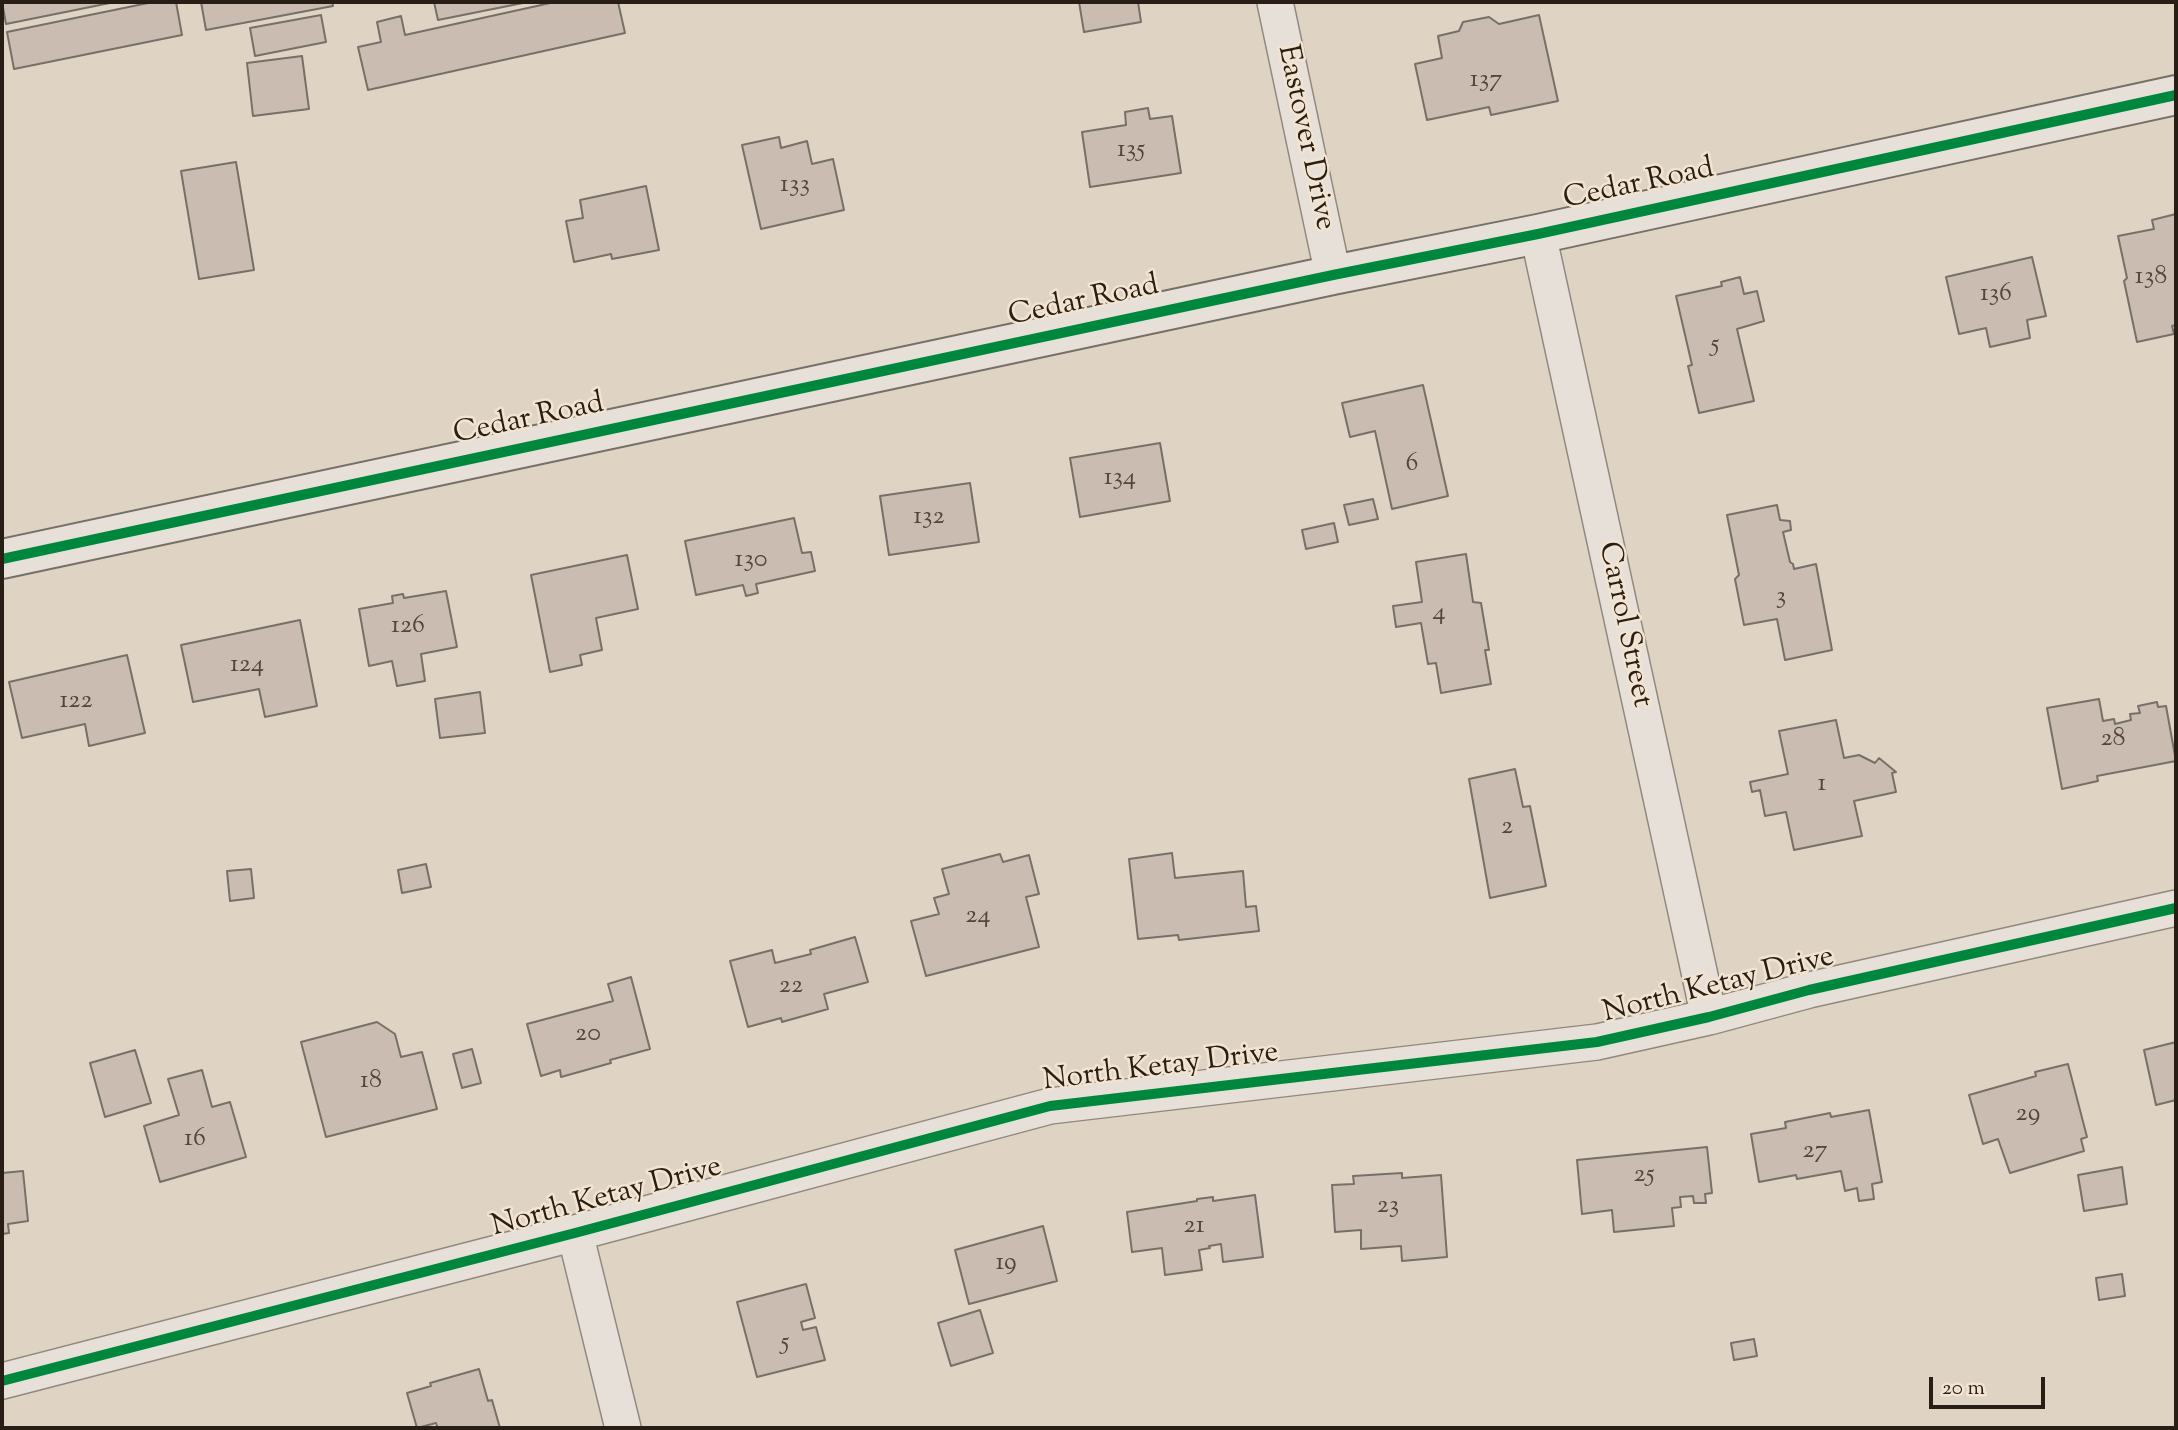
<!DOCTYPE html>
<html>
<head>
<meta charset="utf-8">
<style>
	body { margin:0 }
	#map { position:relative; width:2178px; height:1430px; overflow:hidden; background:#dfd4c4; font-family:"Sorts Mill Goudy",serif }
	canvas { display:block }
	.frame { position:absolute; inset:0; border:4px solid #291e15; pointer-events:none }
	.scale { position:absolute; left:1929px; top:1377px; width:116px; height:32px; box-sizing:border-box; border:4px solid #291e15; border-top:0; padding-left:9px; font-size:21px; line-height:24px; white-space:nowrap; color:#291e15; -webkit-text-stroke:5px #f2e4d1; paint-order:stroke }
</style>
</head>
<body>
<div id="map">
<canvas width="2178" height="1430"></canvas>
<div class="frame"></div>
<div class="scale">20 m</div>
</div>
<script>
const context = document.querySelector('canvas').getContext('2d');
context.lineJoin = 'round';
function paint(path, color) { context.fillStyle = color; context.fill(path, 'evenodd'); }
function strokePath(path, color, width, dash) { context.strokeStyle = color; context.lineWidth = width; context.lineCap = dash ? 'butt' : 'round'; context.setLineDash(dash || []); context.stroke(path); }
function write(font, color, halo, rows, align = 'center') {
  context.font = font + ' "Sorts Mill Goudy",serif'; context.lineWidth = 5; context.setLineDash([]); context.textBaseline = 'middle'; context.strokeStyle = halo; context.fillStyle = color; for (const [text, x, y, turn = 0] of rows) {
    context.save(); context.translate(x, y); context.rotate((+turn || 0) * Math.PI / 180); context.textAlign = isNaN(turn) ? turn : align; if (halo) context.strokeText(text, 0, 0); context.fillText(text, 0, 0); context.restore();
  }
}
const building = new Path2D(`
	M2,2H115L6,24Z
	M153,2H176L182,35L14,69L7,32Z
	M201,2H332L333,6L206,30Z
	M434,2H528L438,20Z
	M555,2H618L625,33L368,90L358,47L381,42L377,22L401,16L405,35Z
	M1079,2H1138L1141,22L1084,32Z
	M321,15L326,42L255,56L250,28Z
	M1539,15L1558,101L1491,115L1489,107L1427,120L1415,64L1442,58L1438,36L1459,31L1463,22L1489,17L1499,24Z
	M302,56L309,109L253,116L247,63Z
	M1148,108L1150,119L1172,116L1181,173L1090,187L1082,132L1126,125L1125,112Z
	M779,137L781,148L807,141L812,164L833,159L844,210L761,229L742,145Z
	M236,162L254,270L199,279L181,171Z
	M646,186L659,250L612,259L611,254L574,262L566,221L583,218L580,200Z
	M2176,214V325L2172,326L2174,334L2137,342L2124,281L2127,278L2118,236L2154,229L2152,220Z
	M2032,257L2046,316L2027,320L2030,338L1990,347L1986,328L1959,334L1946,277Z
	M1740,277L1744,294L1757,291L1764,321L1737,329L1754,401L1699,413L1688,366L1692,365L1676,296L1722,286L1721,282Z
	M1423,385L1448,496L1392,509L1375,431L1350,437L1342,403Z
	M1160,443L1170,501L1080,517L1070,458Z
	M970,483L979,542L889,555L880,496Z
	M1373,499L1378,519L1349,525L1344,505Z
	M1777,505L1780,520L1790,521L1791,530L1783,532L1790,562L1793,564L1794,569L1816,564L1832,650L1785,660L1777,619L1744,625L1735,579L1739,575L1727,515Z
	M794,518L802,553L811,552L815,571L756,584L758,593L746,596L743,585L696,595L685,541Z
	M1334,523L1338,542L1306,549L1302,530Z
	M1466,554L1473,602L1481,603L1489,650H1485L1491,684L1441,693L1436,663L1428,664L1421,623L1396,627L1393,606L1422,602L1416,562Z
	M627,555L638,609L596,618L602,650L580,655L582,665L550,672L531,575Z
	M446,591L457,647L421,654L425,681L397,686L392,661L369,666L359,609L393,603L392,596L403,594L404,598Z
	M300,620L317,706L265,717L259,689L193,702L181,645Z
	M127,655L145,733L89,746L85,724L22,738L9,682Z
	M480,692L485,733L440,738L435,699Z
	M2099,699L2103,721L2114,719L2115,724L2131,720L2130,714L2140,713L2138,706L2157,702L2158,707L2166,706L2176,761L2097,776L2098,781L2062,789L2047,708Z
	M1836,720L1844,758L1859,755L1875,763L1879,758L1896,772L1892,773L1896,792L1854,801L1862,836L1794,850L1786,812L1765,816L1760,790L1752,792L1750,782L1788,774L1779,731Z
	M1515,769L1523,807L1530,806L1546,886L1490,898L1469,779Z
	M1172,853L1175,878L1243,871L1246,907L1256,906L1259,931L1179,940L1178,935L1138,939L1129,859Z
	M1000,854L1003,862L1029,855L1039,894L1026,897L1039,947L926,976L911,921L939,914L934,898L949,894L942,869Z
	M426,864L431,887L402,893L398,870Z
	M251,869L254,898L230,901L227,871Z
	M855,937L868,982L824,994L828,1009L782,1022L781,1018L748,1027L730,961L772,950L775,963L811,954L810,950Z
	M631,977L650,1049L610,1060L611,1063L561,1077L560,1070L541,1076L527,1024L613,1001L608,984Z
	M377,1022L395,1034L401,1057L422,1052L437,1109L326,1137L301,1042Z
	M2176,1042V1100L2156,1105L2144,1050Z
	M472,1049L481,1083L462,1088L453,1054Z
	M135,1050L151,1103L105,1117L90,1063Z
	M2068,1064L2087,1137L2081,1139L2084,1151L2010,1173L1998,1139L1983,1144L1969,1095L2036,1076L2035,1072Z
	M202,1070L212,1107L230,1102L246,1157L160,1182L144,1126L179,1115L168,1079Z
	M1869,1110L1882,1182L1872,1184L1874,1199L1859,1201L1857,1188L1845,1191L1841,1171L1797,1179L1796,1175L1759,1182L1751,1134L1786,1128L1785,1122L1830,1113L1831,1117Z
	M1707,1147L1712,1193L1705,1194L1706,1203H1694L1693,1196L1680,1197L1681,1207L1672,1208L1674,1226L1614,1232L1612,1210L1582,1214L1577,1160Z
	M2122,1167L2127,1204L2084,1211L2078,1175Z
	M23,1171L28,1221L8,1224L9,1233L2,1234V1173Z
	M1402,1173V1178L1441,1175L1447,1257L1402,1261L1401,1246L1361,1249V1230L1335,1232L1332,1185L1354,1184L1353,1176Z
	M1255,1195L1263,1257L1223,1262L1221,1244L1209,1246L1210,1248L1199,1250L1202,1270L1165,1275L1162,1248L1132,1252L1127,1212L1197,1201V1199L1213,1197V1201Z
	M1043,1226L1057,1281L969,1304L955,1250Z
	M2122,1274L2125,1296L2099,1300L2096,1278Z
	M806,1284L815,1318L801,1322L803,1330L816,1327L825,1360L757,1377L737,1302Z
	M980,1310L993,1353L951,1366L938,1323Z
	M1754,1339L1757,1356L1734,1360L1731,1343Z
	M479,1369L488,1401L492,1400L500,1428H438L436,1423L417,1428L407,1393L431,1386L430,1383Z`);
const street = new Path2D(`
	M1275,2L1333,275
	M1538,234L1709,1017
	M575,1233L623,1428
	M2,1381L575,1233L1050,1106L1597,1042L1709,1017L1809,990L2176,908`);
const secondary = new Path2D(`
	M2,559L1333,275L1538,234L2176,95`);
const cycleway = new Path2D(`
	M2,559L1333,275L1538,234L2176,95
	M2,1381L575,1233L1050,1106L1597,1042L1709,1017L1809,990L2176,908`);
const numberNames = [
	["137",1486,82],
	["135",1131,152],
	["133",795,187],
	["138",2151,279],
	["136",1996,296],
	["5",1715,347],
	["6",1412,466],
	["134",1120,480],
	["132",929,519],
	["130",751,562],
	["3",1781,599],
	["4",1439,615],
	["126",408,628],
	["124",247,667],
	["122",76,703],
	["28",2113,741],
	["1",1822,786],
	["2",1507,829],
	["24",978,918],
	["22",791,988],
	["20",588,1036],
	["18",371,1083],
	["29",2028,1116],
	["16",195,1141],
	["27",1815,1153],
	["25",1644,1177],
	["23",1388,1208],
	["21",1194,1228],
	["19",1006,1265],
	["5",785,1345]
];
const streetNames = [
	["Eastover Drive",1304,138,78],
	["Cedar Road",1639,186,-12],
	["Cedar Road",1084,303,-12],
	["Cedar Road",529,421,-12],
	["Carrol Street",1623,625,78],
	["North Ketay Drive",1719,987,-14],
	["North Ketay Drive",1161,1069,-7],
	["North Ketay Drive",607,1199,-15]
];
paint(building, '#cbbcb1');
strokePath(building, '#777068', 2);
strokePath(street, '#91897f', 38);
strokePath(secondary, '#777068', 42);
strokePath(street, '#e6e0d8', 35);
strokePath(secondary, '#e6e0d8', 38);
strokePath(cycleway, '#00873e', 10);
write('26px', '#52463d', null, numberNames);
write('30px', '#291e15', '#f2e4d1', streetNames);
</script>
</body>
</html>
